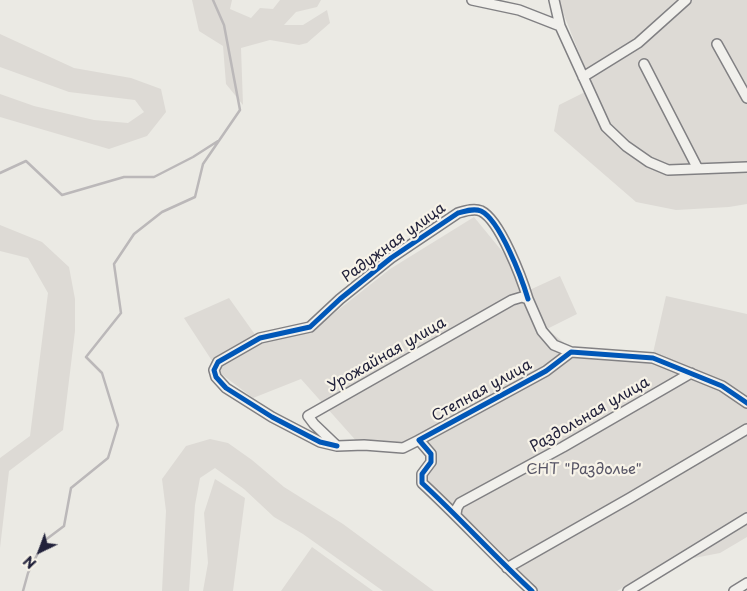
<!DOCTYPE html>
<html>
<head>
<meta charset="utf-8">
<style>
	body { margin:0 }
	#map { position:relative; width:747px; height:591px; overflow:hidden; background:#ebeae4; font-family:"Playpen Sans",sans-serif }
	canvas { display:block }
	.north { position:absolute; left:15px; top:526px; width:50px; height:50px; -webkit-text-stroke:4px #f7f3e8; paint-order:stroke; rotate:222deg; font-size:14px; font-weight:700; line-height:20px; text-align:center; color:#22223b }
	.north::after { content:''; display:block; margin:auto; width:18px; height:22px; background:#22223b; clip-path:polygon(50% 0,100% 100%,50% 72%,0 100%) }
</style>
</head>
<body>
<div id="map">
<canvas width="747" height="591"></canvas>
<div class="north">N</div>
</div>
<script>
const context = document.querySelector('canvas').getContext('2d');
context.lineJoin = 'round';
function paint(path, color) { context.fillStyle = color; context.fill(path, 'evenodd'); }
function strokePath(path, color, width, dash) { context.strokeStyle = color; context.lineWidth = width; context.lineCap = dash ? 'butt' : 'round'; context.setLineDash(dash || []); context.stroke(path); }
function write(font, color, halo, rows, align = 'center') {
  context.font = font + ' "Playpen Sans",sans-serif'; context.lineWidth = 4.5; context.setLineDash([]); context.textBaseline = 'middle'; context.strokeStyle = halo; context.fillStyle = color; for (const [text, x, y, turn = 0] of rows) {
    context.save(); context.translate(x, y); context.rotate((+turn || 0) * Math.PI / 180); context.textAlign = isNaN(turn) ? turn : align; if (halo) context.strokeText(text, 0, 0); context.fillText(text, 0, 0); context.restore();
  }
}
const green = new Path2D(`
	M192,0H232L230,9L251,18L260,8L273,9L280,0H321L317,7L296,12L284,25H303L327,10L330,23L307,43L299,45L270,40L241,48L243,105L226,84L223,46L199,31Z
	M558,0H747V204L729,207L676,210L636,202L554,131L559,105L593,88Z
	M0,34L74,68L131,78L161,89L166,112L147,136L109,149L0,117V94L34,106L94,120L128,123L144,112L135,100L69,92L0,67Z
	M474,217L506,256L523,293L560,276L577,314L547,329L572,349L653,353L666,296L747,314V514L617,591H534L423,478L437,459L418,437L398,448L359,444L301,379L253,398L220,373L184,318L229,298L261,343L302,333L323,322L390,269Z
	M0,225L42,242L69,267L75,299V331L63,430L9,471L0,548V458L30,436L48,293L28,258L0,251Z
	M210,439L228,443L252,460L284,487L343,524L434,591H383L303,534L274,517L244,489L215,468L200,478L195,505L189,591H162L166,511L162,479L186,446Z
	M215,479L245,498L233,591H203L208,563L204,513Z
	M747,518V537L720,553L694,558L698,549Z
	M312,547L373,591H281Z`);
const stream = new Path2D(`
	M0,173L26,161L62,195L124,177H154L193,157L218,141
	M23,591L28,573L44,541L64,526L71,488L108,458L118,425L102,373L86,357L121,313L114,264L134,234L162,212L195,197L203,164L240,110L224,25L213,0`);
const minor = new Path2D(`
	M472,0L519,10L560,26
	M554,0L560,26L606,127L626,146L649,162L668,170L747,167
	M717,44L747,98
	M644,64L698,169
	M583,77L638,43L686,0
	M419,440L403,448L364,445L337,446L314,424L308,416L512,300L522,297L528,299L542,331L554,345L571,352
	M337,446L320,442L272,417L226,388L216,377L214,370L218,362L260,338L310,327L340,299L391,258L458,213C465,211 474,208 481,211C500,220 522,279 528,299
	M456,514L457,508L460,503L563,447L691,373
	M507,568L630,498L747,429
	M532,591C494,556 460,518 422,483V474L431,462V454L419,440L546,371L571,352L653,358L722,386L747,403
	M628,591L747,518
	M734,591L747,583`);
const cycleway = new Path2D(`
	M337,446L320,442L272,417L226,388L216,377L214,370L218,362L260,338L310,327L340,299L391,258L458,213C465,211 474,208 481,211C500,220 522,279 528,299
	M532,591C494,556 460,518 422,483V474L431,462V454L419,440L546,371L571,352L653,358L722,386L747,403`);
const streetNames = [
	["Радужная улица",394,243,-36],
	["Урожайная улица",387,355,-30],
	["Степная улица",482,391,-29],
	["Раздольная улица",590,415,-30]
];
const parkNames = [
	["СНТ \"Раздолье\"",584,470]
];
paint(green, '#dddad5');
strokePath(stream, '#bbb8b9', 2.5);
strokePath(minor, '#818083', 12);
strokePath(minor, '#f1f0ec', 9);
strokePath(cycleway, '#0057b8', 5);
write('15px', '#22223b', '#f7f3e8', streetNames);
write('15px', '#575566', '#f7f3e8', parkNames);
</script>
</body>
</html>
